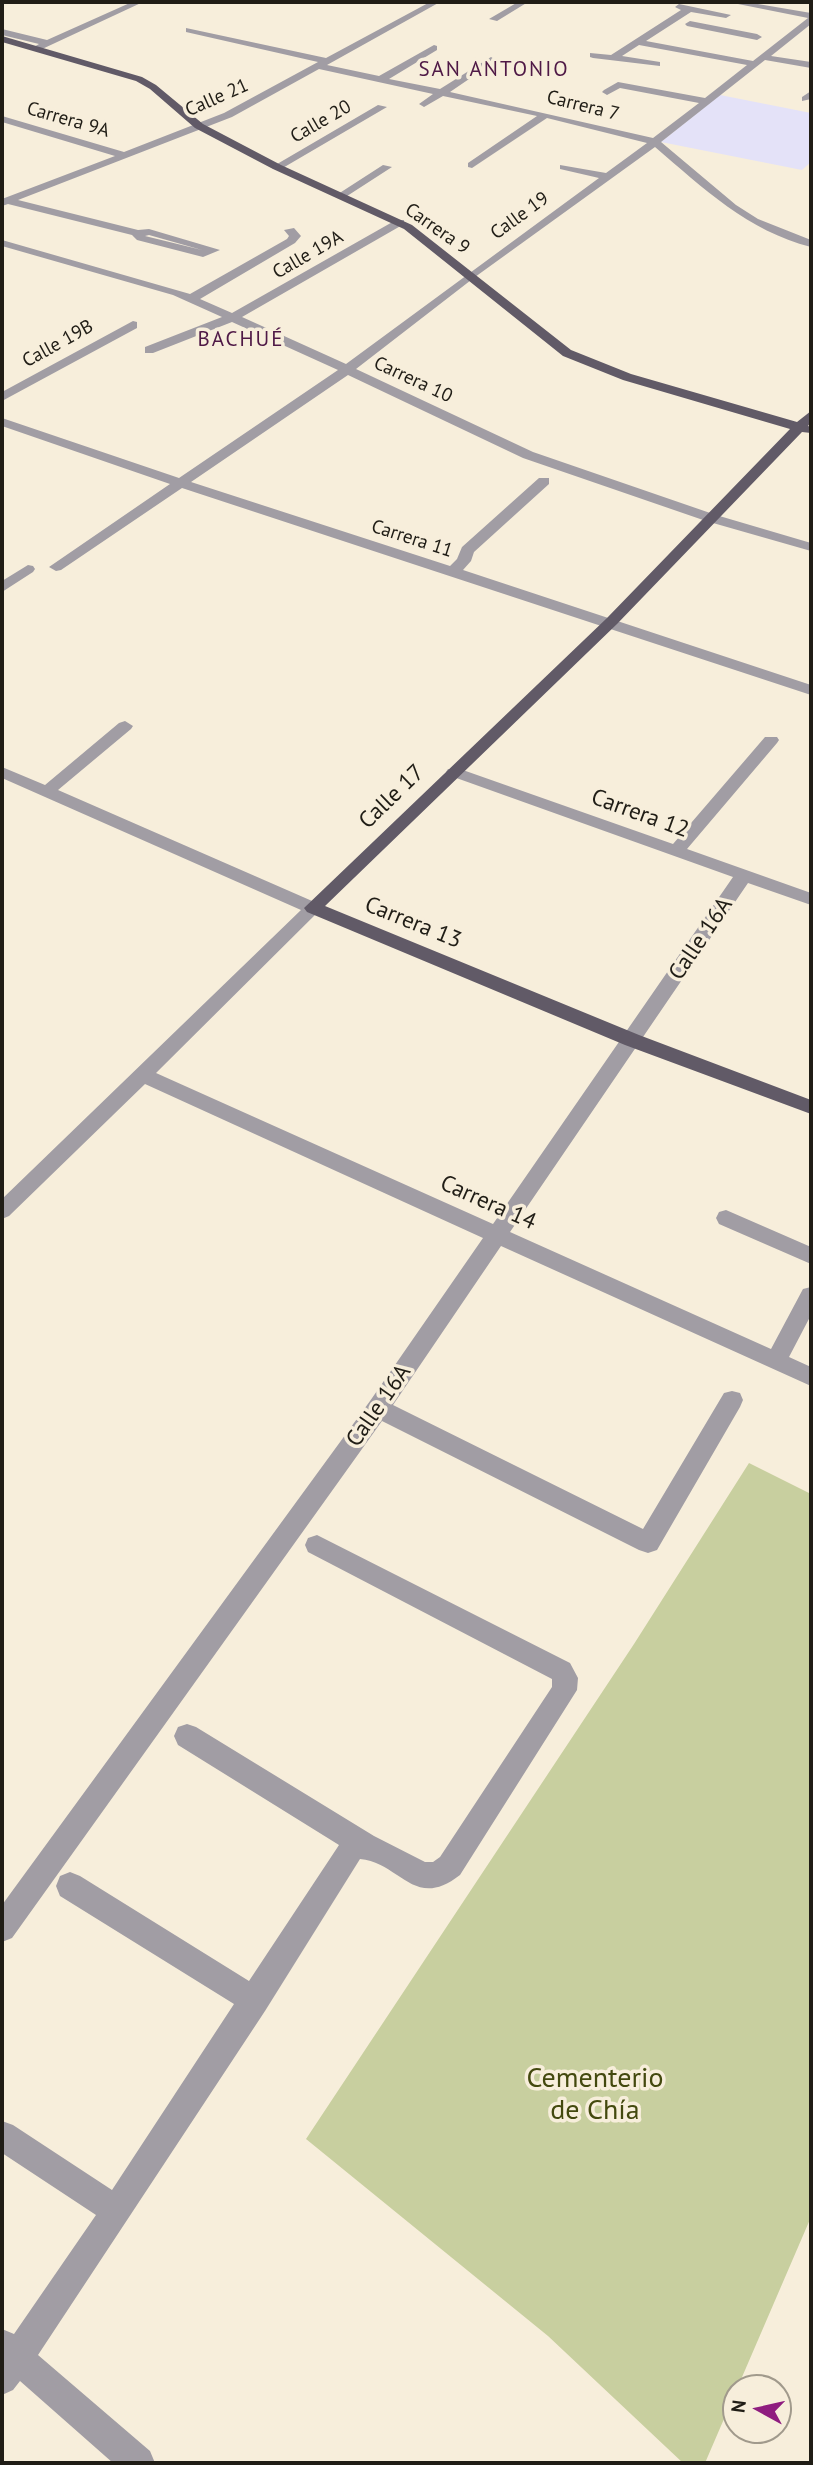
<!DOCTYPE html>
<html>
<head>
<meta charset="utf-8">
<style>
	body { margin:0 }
	#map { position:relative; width:813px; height:2465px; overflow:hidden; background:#f7eedb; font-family:"PT Sans",sans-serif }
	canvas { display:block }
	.frame { position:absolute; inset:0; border:4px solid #201d16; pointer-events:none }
	.north { position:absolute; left:722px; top:2374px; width:70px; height:70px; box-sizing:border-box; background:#f7eedb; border:2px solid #a19a8c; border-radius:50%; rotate:278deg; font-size:19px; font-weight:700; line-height:28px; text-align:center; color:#201d16 }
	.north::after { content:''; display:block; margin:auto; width:24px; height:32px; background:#8f1d7f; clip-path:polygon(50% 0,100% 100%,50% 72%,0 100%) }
</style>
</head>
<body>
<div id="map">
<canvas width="813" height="2465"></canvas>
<div class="frame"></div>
<div class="north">N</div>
</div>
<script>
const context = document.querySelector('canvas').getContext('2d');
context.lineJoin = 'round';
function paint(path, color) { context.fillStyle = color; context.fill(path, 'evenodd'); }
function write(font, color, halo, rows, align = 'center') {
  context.font = font + ' "PT Sans",sans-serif'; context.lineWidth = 7; context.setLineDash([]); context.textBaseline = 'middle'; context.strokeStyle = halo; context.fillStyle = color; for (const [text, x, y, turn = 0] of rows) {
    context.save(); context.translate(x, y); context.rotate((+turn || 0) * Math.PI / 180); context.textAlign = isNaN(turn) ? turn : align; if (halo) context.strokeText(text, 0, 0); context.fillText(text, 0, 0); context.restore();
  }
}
const education = new Path2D(`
	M720,95L811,113V162L802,170L661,142Z`);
const green = new Path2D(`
	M749,1463L811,1494V2217L705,2463H683L548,2336L306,2139L634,1644Z`);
const minor = new Path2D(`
	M132,2H143L40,50L32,48L39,44L2,35V29L47,40Z
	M430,2H440L327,65L379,76L434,45L437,46V50L389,79L440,89L491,57L496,60L494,62L450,92L653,138L699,103L620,88L607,95L602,92L604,90L618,82L705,98L747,65L639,45L622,56L660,62V66L593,58L590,57V53L611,55L681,10L675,7L679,4L731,15L726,18L691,12L646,41L753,61L808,18L728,2H746L811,13V24L771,56L811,62V68L765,60L661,142L736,205L758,219L811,240V247C748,231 703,188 655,147L475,277L356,369L533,452L716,515L811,543V551L706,521L523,458L348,375L191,482L450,566L457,559L462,547L539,478H549V484L474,552L471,561L463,570L811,685V695L182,488L61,570L56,571L49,567L170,484L2,426V418L179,478L338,370L232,322L153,353H145V347L222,317L173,295L2,246V240L190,294L287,239L289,236L284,230L294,228L301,236L295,243L200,299L232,313L396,220H404V224L242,317L346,364L599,178L560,169V165L606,173L647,143L547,118L472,168L468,167V163L537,116L443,96L424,107L419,104L433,94L319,69L232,117L18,200L138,230L149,229L220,250L203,257L137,240L132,235L8,204L2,206V199L115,156L2,122V116L124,152L224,113L318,62L186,32V28L326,58ZM149,235L202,250L145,236Z
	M518,2H528L497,21L489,19Z
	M690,21L757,34L762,37L757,40L687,26L685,24Z
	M811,91V99L802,101V97Z
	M378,105L387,107L281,169L272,167Z
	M383,165L392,167L344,198L335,196Z
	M133,321L137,322V328L2,401V392Z
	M28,565L33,566L35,569L33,572L2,592V581Z
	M125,721L133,726L131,729L58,790L319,904L322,908L156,1073L493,1224L733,877L448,775L446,772L448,769H460L673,844L765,737H777L779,740L777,743L687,849L811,893V905L748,883L510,1232L771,1349L803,1289L811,1287V1315L789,1357L811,1367V1386L501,1246L393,1405L643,1529L724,1393L732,1391L740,1393L743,1400L740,1407L657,1550L648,1553L639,1550L382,1421L12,1938L2,1942V1905L370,1401L483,1238L145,1084L9,1216L2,1219V1199L301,910L2,778V767L45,785L119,723Z
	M726,1210L811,1247V1264L719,1224L716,1218L719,1212Z
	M317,1535L570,1663L578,1678L577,1690L460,1875C414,1911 401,1863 360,1859L265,2011L38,2355L150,2451L155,2463H113L20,2381L13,2390L2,2395V2329L14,2334L96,2215L2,2153V2121L13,2125L112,2190L234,2004L60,1896L56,1886L60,1876L70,1872L80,1876L249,1981L339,1845L178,1745L174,1736L178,1727L187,1724L196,1727L374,1836L425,1862H433L440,1857L552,1687V1679L308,1552L305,1545L308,1538Z`);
const major = new Path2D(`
	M2,36L142,77L156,85L203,124L281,165L412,225L571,350L631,374L797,422L811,411V422L808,426L811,427V433L802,432L617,624L325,906L639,1035L811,1100V1114L625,1045L307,912L304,908L607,618L790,429L623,380L563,356L404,229L273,169L195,128L150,89L136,81L2,42Z`);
const farStreetnames = [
	["Calle 21",217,98,-24],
	["Carrera 7",583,106,14],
	["Carrera 9A",68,120,16],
	["Calle 20",321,122,-30],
	["Calle 19",520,216,-36],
	["Carrera 9",437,229,35],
	["Calle 19A",308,255,-30],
	["Calle 19B",58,344,-29],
	["Carrera 10",413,380,25],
	["Carrera 11",412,539,18]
];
const farNeighbourhoodnames = [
	["SAN ANTONIO",494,70],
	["BACHUÉ",241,340]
];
const streetNames = [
	["Calle 17",392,797,-44],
	["Carrera 12",640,814,20],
	["Carrera 13",413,923,22],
	["Calle 16A",701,939,-56],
	["Carrera 14",488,1203,24],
	["Calle 16A",379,1406,-55]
];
const nearParknames = [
	["Cementerio",595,2079],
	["de Chía",595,2111]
];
paint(education, '#e4e2f8');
paint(green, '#c8cf9f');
paint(minor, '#a19da4');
paint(major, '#615a67');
write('19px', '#201d16', '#f7eedb', farStreetnames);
context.letterSpacing = '2px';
write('21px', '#4f1946', '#f7eedb', farNeighbourhoodnames);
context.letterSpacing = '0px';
write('23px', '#201d16', '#f7eedb', streetNames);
write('28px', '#43490e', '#f7eedb', nearParknames);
</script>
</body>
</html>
